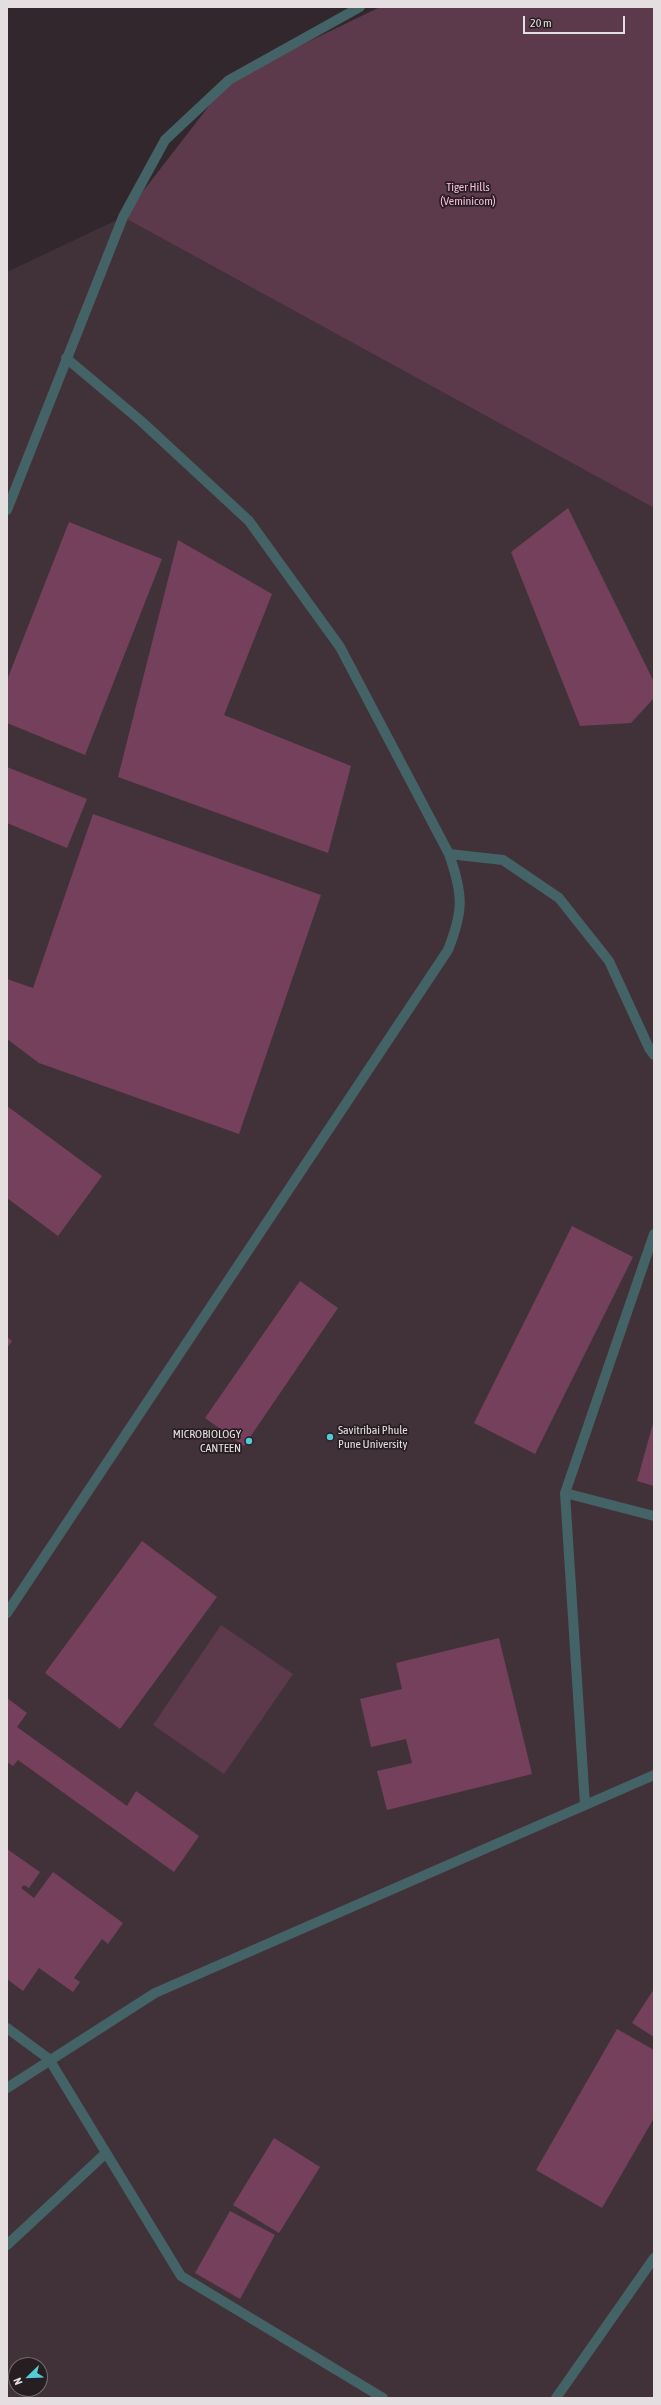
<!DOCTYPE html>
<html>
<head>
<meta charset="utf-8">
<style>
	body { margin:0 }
	#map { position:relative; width:661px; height:2405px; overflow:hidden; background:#31272c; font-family:"Asap Condensed",sans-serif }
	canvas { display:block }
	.frame { position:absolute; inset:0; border:8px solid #e4dee1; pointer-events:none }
	.north { position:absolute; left:8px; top:2357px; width:40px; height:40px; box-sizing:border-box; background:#271e22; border:1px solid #736b6e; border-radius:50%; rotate:247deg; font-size:11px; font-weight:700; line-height:16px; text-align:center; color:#e4dee1 }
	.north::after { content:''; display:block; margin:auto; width:14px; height:18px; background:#52ccd6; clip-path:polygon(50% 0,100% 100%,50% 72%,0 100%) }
	.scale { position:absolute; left:523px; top:16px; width:102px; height:18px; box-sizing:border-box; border:2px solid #e4dee1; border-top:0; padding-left:5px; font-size:12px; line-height:14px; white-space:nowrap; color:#e4dee1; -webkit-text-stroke:3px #271e22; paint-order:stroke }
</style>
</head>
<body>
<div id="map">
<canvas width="661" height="2405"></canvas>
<div class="frame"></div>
<div class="north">N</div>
<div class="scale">20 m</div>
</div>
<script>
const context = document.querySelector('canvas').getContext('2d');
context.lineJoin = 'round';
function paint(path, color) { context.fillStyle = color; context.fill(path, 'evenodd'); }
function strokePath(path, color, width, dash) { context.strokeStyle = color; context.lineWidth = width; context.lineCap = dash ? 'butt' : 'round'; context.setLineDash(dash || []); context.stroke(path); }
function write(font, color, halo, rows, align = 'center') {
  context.font = font + ' "Asap Condensed",sans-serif'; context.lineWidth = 3.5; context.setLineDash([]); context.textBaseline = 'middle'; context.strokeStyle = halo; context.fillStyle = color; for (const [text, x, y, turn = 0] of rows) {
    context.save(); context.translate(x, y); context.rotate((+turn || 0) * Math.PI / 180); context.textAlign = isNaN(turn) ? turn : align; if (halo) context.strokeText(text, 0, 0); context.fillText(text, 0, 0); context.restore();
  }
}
const built = new Path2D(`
	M123,217L654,508V2398H7V272ZM16,2365H40V2389H16Z`);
const green = new Path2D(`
	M380,7H654V508L123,217L229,80Z
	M221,1625L293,1674L224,1774L153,1725Z`);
const building = new Path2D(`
	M568,508L654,682V698L631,723L580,726L511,552Z
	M69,522L162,559L85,755L7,723V680Z
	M178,540L272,594L224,715L351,766L328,853L118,777Z
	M7,767L87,799L67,848L7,823Z
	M93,814L321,895L239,1134L39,1063L7,1039V979L33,988Z
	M7,1106L102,1176L58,1236L7,1198Z
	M572,1226L633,1257L535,1454L474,1423Z
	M300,1281L338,1308L244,1446L205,1418Z
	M7,1337L12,1341L7,1348Z
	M654,1420V1486L637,1481Z
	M142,1541L217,1597L120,1729L45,1673Z
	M499,1638L532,1774L387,1810L377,1771L412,1763L406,1739L371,1747L360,1699L402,1689L396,1663Z
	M7,1698L27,1713L17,1727L127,1806L136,1791L199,1836L174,1872L18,1760L13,1766L7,1762Z
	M7,1849L40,1872L29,1888L24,1885L21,1888L34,1898L53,1872L123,1923L108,1944L102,1939L74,1978L80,1982L73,1992L39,1968L23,1991L7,1979Z
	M654,1989V2037L632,2023Z
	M617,2029L654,2050V2118L602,2208L536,2170Z
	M274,2138L320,2167L279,2233L233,2205Z
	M230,2211L275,2235L240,2299L195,2273Z`);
const lane = new Path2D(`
	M7,510L123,217L165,140L229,80L360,7
	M449,854L503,860L559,898L609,961L649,1048L654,1055
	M565,1493L654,1516
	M7,1613L448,950C464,910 463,894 449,854L340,647L249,521L141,421L66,358
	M585,1805L565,1493L654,1234
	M7,2028L49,2059L181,2276L383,2398
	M7,2088L155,1993L654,1775
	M7,2245L106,2153
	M556,2398L654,2258`);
const markers = [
	[330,1437,4,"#52ccd6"],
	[249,1441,4,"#52ccd6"]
];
const parkNames = [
	["Tiger Hills",468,187],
	["(Veminicom)",468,201]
];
const poiNames = [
	["Savitribai Phule",338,1430],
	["Pune University",338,1444],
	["MICROBIOLOGY",241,1434,"right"],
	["CANTEEN",241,1448,"right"]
];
paint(built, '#413239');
paint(green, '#5c394b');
paint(building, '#74405c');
strokePath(lane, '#446366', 10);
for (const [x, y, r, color] of markers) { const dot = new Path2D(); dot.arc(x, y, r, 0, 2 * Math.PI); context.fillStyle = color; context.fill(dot); strokePath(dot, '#271e22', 1.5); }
write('12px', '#febadd', '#271e22', parkNames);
write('12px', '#e4dee1', '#271e22', poiNames, 'left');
</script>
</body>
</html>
